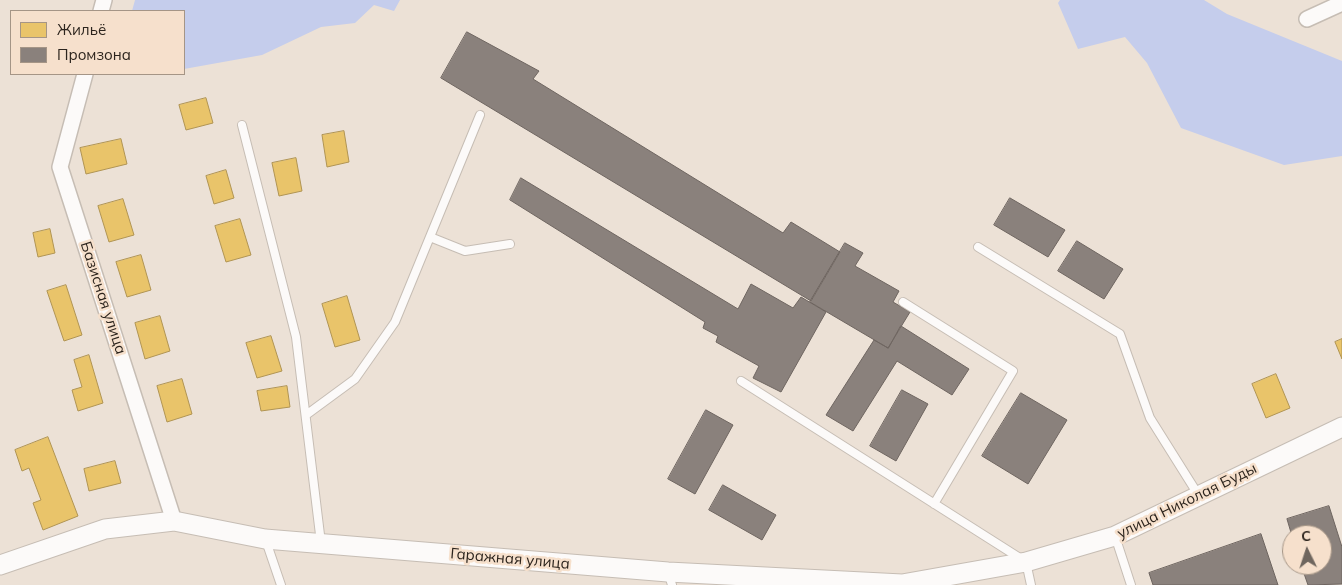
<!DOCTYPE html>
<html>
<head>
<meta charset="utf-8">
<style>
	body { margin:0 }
	#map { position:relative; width:1342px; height:585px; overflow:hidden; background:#ece1d6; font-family:Mulish,sans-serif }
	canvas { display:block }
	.legend { position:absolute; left:10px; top:10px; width:175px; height:65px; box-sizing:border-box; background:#f6e0cc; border:1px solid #a59586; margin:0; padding:6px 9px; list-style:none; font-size:15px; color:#2c241d }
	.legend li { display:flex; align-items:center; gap:10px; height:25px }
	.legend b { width:25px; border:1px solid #a59586 }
	.north { position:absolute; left:1282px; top:525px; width:50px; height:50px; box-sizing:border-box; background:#f6e0cc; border:1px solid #a59586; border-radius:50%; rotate:356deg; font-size:14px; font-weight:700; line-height:20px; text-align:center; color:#2c241d }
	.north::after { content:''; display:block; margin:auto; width:18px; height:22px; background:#6f665e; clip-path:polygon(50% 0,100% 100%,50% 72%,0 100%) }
</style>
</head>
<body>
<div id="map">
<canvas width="1342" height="585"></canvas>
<ul class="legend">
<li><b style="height:14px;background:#e9c46a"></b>Жильё</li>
<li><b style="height:14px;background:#8a817c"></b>Промзона</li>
</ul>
<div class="north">С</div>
</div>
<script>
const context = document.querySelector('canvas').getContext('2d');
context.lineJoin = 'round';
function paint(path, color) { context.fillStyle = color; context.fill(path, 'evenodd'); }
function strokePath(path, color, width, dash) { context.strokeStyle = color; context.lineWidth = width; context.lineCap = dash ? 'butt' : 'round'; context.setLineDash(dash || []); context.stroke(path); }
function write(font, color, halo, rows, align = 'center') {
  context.font = font + ' Mulish,sans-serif'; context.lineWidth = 5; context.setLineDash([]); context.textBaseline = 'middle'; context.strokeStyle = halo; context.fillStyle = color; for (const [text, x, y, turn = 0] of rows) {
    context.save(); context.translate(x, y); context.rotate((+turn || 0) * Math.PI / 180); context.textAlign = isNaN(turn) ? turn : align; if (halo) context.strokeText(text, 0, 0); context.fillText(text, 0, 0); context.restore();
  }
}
const water = new Path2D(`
	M135,0H400L394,11L374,5L355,23L321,27L262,55L184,69V11H132Z
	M1060,0H1204L1227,14L1342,61V156L1284,165L1181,128L1147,63L1125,37L1078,49L1058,3Z`);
const homes = new Path2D(`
	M206,98L213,123L186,130L179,105Z
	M344,131L349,162L327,167L322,135Z
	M121,139L127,164L86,174L80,148Z
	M296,158L302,191L279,196L272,163Z
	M226,170L234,198L214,204L206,176Z
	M123,199L134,235L109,242L98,206Z
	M240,219L251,255L226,262L215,226Z
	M50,229L55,253L38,257L33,233Z
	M141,255L151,290L127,297L116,262Z
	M66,285L82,335L64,341L47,291Z
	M347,296L360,340L335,347L322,304Z
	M160,316L170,351L145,359L135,323Z
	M271,336L282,371L257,378L246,343Z
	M1342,339V359L1335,342Z
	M89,355L103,403L78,411L72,390L82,387L74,360Z
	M1276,374L1290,408L1266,418L1252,384Z
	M182,379L192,414L167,422L157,386Z
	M287,386L290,407L261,411L257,391Z
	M48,437L78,516L43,530L33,503L41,500L29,468L22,471L15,450Z
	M115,461L121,483L89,491L84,469Z`);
const industry = new Path2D(`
	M467,32L539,71L533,79L783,233L791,222L840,252L811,301L441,78Z
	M521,178L738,309L751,284L793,308L801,297L826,312L781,392L753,378L759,366L716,342L718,336L703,328L705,322L510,200Z
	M1010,198L1065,230L1048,257L994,225Z
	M1077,241L1123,269L1104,299L1058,271Z
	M845,243L863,253L855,266L899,291L893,302L910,312L888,348L810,302Z
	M901,326L969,369L952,395L897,361L853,431L826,415L874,340L888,348Z
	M902,390L928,404L896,461L870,446Z
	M1021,393L1067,420L1028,484L982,456Z
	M706,410L733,425L695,494L668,479Z
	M723,485L776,515L762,540L709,510Z
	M1329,506L1342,547V584L1308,585L1301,565H1322V535L1292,536L1287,519Z
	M1261,534L1278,585H1153L1149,573Z`);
const service = new Path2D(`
	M242,125L296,337L321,543
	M430,237L465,251L510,244
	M978,247L1120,334L1150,418L1199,496
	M903,302L1013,371L934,504
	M741,381L1026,562L1031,585
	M306,415L355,379L395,322L480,115
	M1115,536L1131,585
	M266,541L281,585
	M668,572L672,585`);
const minor = new Path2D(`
	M101,11L104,0
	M1307,19L1342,3
	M85,74L60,167L174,521`);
const tertiary = new Path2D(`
	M0,565L105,529L174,521L265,539L668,572L902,584L1026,562L1115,536L1342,427`);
const streetNames = [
	["Базисная улица",103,298,72],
	["улица Николая Буды",1187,501,-26],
	["Гаражная улица",510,559,5]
];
paint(water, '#c5cdec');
paint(homes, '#e9c46a');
strokePath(homes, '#b09453', 1);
paint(industry, '#8a817c');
strokePath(industry, '#6e6560', 1);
strokePath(service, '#c6bdb4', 10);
strokePath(minor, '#c6bdb4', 18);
strokePath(tertiary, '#c6bdb4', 21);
strokePath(service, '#fcfaf9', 8);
strokePath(minor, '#fcfaf9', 15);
strokePath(tertiary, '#fcfaf9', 19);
write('15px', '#2c241d', '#f6e0cc', streetNames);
</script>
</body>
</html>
